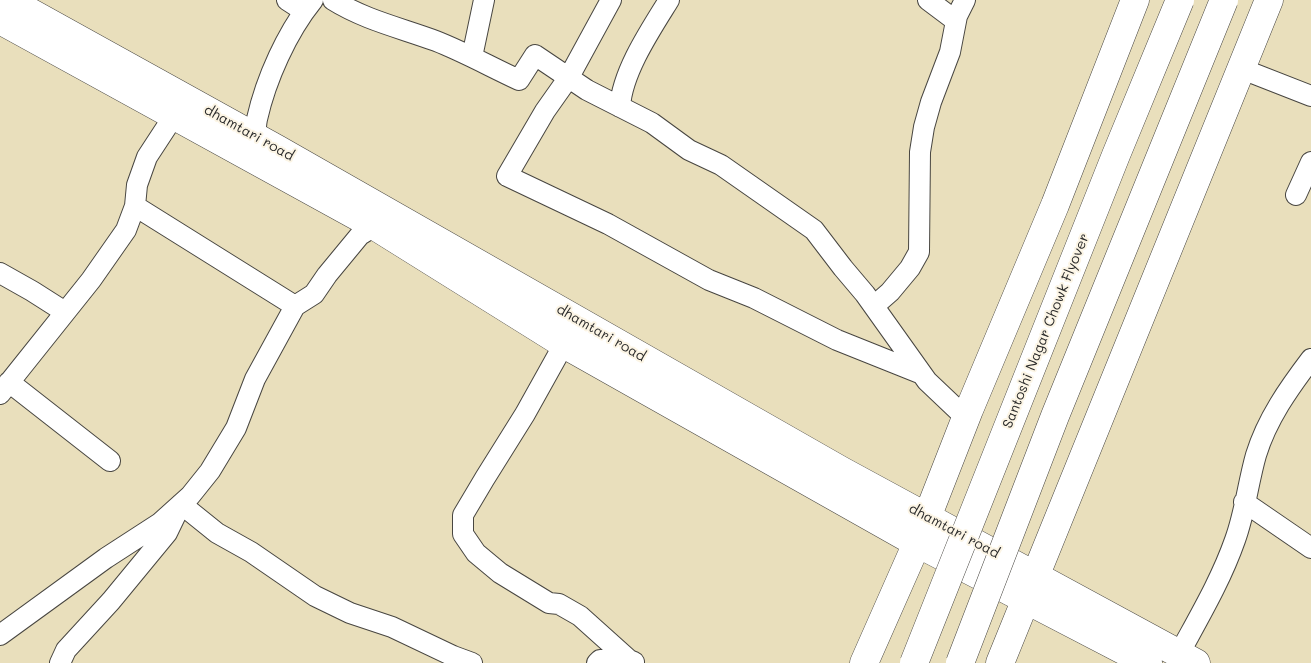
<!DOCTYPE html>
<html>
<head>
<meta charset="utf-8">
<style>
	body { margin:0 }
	canvas { display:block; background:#e9dfbc }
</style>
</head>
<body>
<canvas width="1311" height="663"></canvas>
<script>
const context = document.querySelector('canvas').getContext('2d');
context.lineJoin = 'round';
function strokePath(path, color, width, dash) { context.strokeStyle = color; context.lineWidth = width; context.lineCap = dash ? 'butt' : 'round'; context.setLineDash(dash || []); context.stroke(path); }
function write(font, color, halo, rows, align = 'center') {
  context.font = font + ' Mali,sans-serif'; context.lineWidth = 4; context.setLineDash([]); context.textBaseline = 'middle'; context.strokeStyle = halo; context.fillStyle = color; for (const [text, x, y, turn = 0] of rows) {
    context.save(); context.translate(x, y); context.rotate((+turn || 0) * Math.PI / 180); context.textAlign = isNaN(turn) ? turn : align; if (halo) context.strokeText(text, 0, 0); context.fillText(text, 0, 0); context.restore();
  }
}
const street = new Path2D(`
	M287,0L304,11
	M333,0C365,20 401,28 436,41C464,52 491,67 519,80L535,55L587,90L652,123L689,150L721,165L814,230L843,268L865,294L927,381L966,418
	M611,0L569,77L545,111L507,176L608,224L709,280L754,298L837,340L922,374
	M928,0L956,21
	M472,57L484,0
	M1242,69L1311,96
	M620,107C622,72 651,29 669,0
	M255,149C256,139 255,128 257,119C266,79 287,32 313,0
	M1296,195L1311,162
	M135,206L295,306
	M0,273L32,291L65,312
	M874,306L890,292L910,268L919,252L920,152L924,127L931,102L950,52L957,16L965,0
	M564,344L525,414L485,478L463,515V534L476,553L500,573L549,603L559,604L580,616L629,660
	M9,382L110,461
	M0,394L91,280L126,230L135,206L137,185L147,157L181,105
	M1244,502L1311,548
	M0,635L106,558L160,523L190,496L210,471L236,428L255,379L295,306L314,294L327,275L360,235L375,226
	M1179,654C1199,617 1221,580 1235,540C1245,513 1248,483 1256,455C1267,419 1289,388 1311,359
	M60,663L66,650L111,601L167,533L181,504L217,533L251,552L315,596L350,613L392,627L453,656L472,663
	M597,663L600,660H629L634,662`);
const secondary = new Path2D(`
	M8,0L277,149L842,471L1196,663
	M0,20L375,226L564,344L917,543L1148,663
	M864,663L917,543L969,410L1055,205L1135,0
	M1000,663L1269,0`);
const highwayBridge = new Path2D(`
	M914,663L1116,155L1180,0
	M960,663L1055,416L1224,0`);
const streetNames = [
	["dhamtari road",249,133,29],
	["Santoshi Nagar Chowk Flyover",1046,331,-68],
	["dhamtari road",601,333,30],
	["dhamtari road",954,531,28]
];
strokePath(street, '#484641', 22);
strokePath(secondary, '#484641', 29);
strokePath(street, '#fff', 20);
strokePath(secondary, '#fff', 28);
strokePath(highwayBridge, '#484641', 29, []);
strokePath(highwayBridge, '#fff', 28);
write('14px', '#2b2b2b', '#fcf5e5', streetNames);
</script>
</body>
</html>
